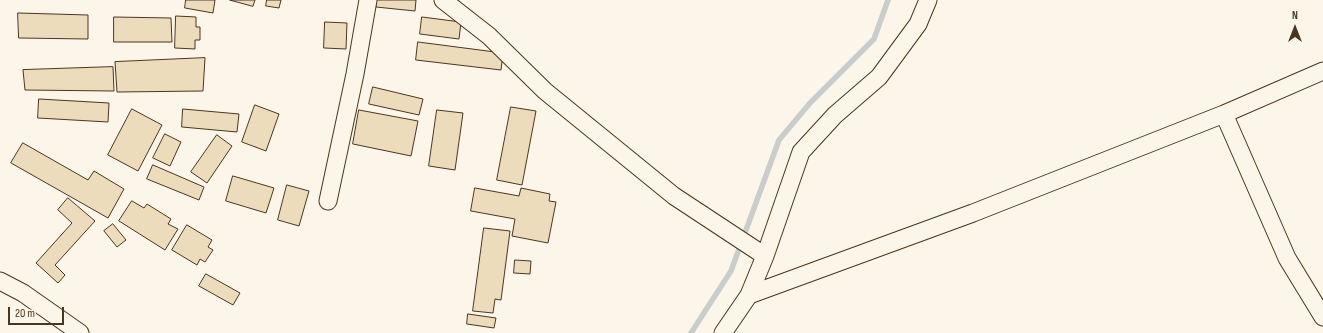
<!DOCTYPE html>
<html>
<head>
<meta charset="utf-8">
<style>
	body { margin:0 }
	#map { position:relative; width:1323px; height:333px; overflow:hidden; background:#fbf6e9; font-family:"Sofia Sans Condensed",sans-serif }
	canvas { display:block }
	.north { position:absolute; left:1275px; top:8px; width:40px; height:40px; -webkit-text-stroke:3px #fbf6e9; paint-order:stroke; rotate:0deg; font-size:11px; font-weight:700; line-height:16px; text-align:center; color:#4a3520 }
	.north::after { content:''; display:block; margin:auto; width:14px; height:18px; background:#4a3520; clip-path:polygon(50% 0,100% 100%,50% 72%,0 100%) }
	.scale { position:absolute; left:8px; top:307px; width:56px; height:18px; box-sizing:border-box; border:2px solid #4a3520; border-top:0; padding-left:5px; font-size:12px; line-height:14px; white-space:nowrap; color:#4a3520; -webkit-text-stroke:3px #fbf6e9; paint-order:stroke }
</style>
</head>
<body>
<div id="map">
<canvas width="1323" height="333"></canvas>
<div class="north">N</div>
<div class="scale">20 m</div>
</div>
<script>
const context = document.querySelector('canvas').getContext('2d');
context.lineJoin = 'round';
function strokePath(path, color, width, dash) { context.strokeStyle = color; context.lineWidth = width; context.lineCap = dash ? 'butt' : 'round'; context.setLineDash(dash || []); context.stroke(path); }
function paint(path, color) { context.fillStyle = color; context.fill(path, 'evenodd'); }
const stream = new Path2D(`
	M691,333L731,271L779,140L810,103L874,39L888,0`);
const building = new Path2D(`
	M186,0H215L213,13L185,8Z
	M230,0H255L253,6Z
	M267,0H281L279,8L266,6Z
	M377,0H416L415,11L376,7Z
	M18,13L88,15V39L19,38Z
	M176,16L196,17V27H200V40H195V49L175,48Z
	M114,17L171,18L172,42H114Z
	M422,17L461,22L459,39L420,34Z
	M325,22L347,23L346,49L324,48Z
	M418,42L503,53L501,70L416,60Z
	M205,58L203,91L117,92L115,62Z
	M113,67L114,91L25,90L23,70Z
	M373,87L423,99L419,115L369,104Z
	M39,99L109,103L108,122L38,118Z
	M255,105L279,114L266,151L242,142Z
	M511,107L536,111L522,185L497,180Z
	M132,109L162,125L138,171L108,155Z
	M183,109L239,114L237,132L182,127Z
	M359,110L418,121L411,156L353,144Z
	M437,110L463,113L455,170L429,166Z
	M165,134L181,142L170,166L153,158Z
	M217,135L232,146L207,183L191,172Z
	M23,143L88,180L94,171L124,189L108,218L11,163Z
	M153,165L204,187L199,200L147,179Z
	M233,176L274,188L266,213L226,201Z
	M287,185L309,191L299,226L278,220Z
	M475,188L519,196L521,188L550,194L549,201L556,202L548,243L512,236L515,219L471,211Z
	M68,198L95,221L55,265L65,275L58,283L36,263L72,223L58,210Z
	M132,201L144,208L147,204L171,219L168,224L178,229L165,250L119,221Z
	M113,224L126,240L117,247L104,231Z
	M187,225L212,240L208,247L213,250L205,262L200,259L197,265L172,250Z
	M484,228L510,231L501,300L495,299L493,313L473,311Z
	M515,260L531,261L530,274L514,273Z
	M206,274L240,293L233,305L199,286Z
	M468,314L496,318L494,328L467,324Z`);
const street = new Path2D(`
	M443,0L489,36L545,91L674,196L765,256
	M1224,114L1287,258L1323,317
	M328,201L355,74L368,0
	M0,281L23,293L80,333
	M749,295L765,256L801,152L835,115L879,77L918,24L928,0
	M723,333L749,295L973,213L1224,114L1323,71`);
strokePath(stream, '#c9cecd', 5.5);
paint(building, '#ecdcbc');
strokePath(building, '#4a3520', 1);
strokePath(street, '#4a3520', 19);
strokePath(street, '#fbf6e9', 17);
</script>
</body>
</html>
